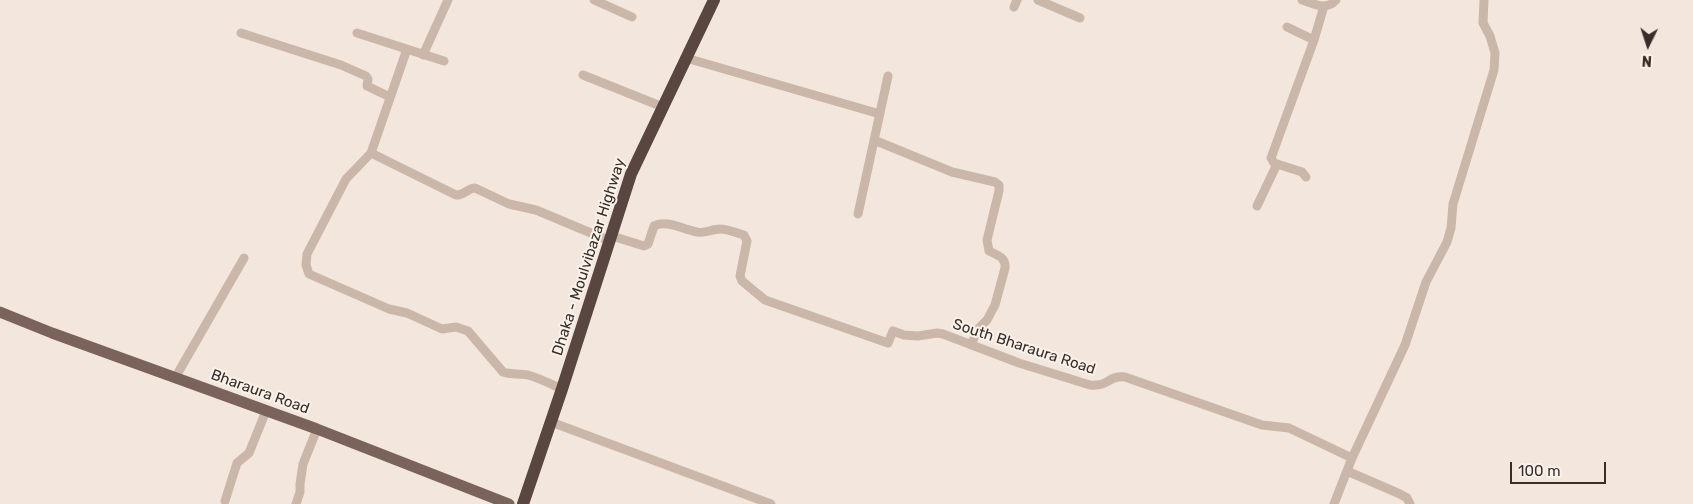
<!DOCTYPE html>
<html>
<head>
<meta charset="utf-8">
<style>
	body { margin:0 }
	#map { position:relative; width:1693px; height:504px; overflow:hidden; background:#f3e7dd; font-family:Rubik,sans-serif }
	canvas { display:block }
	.north { position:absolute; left:1623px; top:20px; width:50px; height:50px; -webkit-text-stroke:4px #faf2ea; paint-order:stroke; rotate:184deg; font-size:14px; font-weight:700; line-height:20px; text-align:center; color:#382d29 }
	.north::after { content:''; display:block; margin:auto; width:18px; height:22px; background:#382d29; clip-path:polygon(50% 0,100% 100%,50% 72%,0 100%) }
	.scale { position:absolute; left:1510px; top:462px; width:96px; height:22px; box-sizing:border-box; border:2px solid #382d29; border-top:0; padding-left:6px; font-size:15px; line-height:18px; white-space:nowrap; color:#382d29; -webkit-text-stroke:4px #faf2ea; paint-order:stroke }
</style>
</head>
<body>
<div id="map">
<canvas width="1693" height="504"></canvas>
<div class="north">N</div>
<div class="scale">100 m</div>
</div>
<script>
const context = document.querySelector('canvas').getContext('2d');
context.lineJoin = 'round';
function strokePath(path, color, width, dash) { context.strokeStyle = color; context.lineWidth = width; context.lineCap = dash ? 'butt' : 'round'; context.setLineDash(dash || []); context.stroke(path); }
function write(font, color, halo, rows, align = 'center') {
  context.font = font + ' Rubik,sans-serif'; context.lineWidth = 4; context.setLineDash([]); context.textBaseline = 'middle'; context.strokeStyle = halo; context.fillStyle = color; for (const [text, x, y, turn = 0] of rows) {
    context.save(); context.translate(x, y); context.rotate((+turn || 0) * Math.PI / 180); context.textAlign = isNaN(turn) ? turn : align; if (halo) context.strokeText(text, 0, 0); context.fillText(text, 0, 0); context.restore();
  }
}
const minor = new Path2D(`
	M594,0L632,17
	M1038,0L1080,18
	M1302,0C1314,4 1327,11 1336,0
	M1014,7L1017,0
	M1287,27L1314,40
	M241,33L341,65L366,76L368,79L367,86L390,97
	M357,33L444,61
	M407,49L371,153L346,179L307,254L306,265L309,274L389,309L407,313L442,329L456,327L468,331L503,372C511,375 519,373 528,375C539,378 551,384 562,389
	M423,55L448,0
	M686,58L880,114
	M583,75L663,107
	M874,140L952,172L995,182L999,185V191L987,240L989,251C997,255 1006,257 1005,268L995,305L987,320L978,329L971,345
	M371,153L456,195C463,196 468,188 475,188L509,204L536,210L610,241
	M1306,177L1302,172L1274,163L1271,158L1314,40L1324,6
	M1257,206L1277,164
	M858,214L888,76
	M612,236L644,246L648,244L654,226C666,219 684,230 697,232C705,234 712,229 720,229C728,229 736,233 744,235L747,241L740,276L742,281L765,300L888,343L893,331L904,335L918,336L937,333L943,334L1019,363L1090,385C1109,387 1108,375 1125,377L1262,425L1289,428L1352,458
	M175,378L244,258
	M551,422L771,504
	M1347,471L1400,494L1407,498L1410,504
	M225,501L237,463L249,453L266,411
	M296,504L300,492V484L303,464L317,429
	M1334,504L1352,458L1405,345L1426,282L1447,242L1451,228L1453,204L1494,70L1495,53L1490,36L1483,23L1484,0`);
const major = new Path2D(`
	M0,312L52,333L317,429L509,504`);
const highway = new Path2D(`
	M523,504L562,389L631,174L714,0`);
const streetNames = [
	["Dhaka - Moulvibazar Highway",589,257,-72],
	["South Bharaura Road",1024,347,18],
	["Bharaura Road",260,392,20]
];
strokePath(minor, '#cbb7a9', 9);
strokePath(major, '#7a635a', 11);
strokePath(highway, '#594640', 12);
write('15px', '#382d29', '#faf2ea', streetNames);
</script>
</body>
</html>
